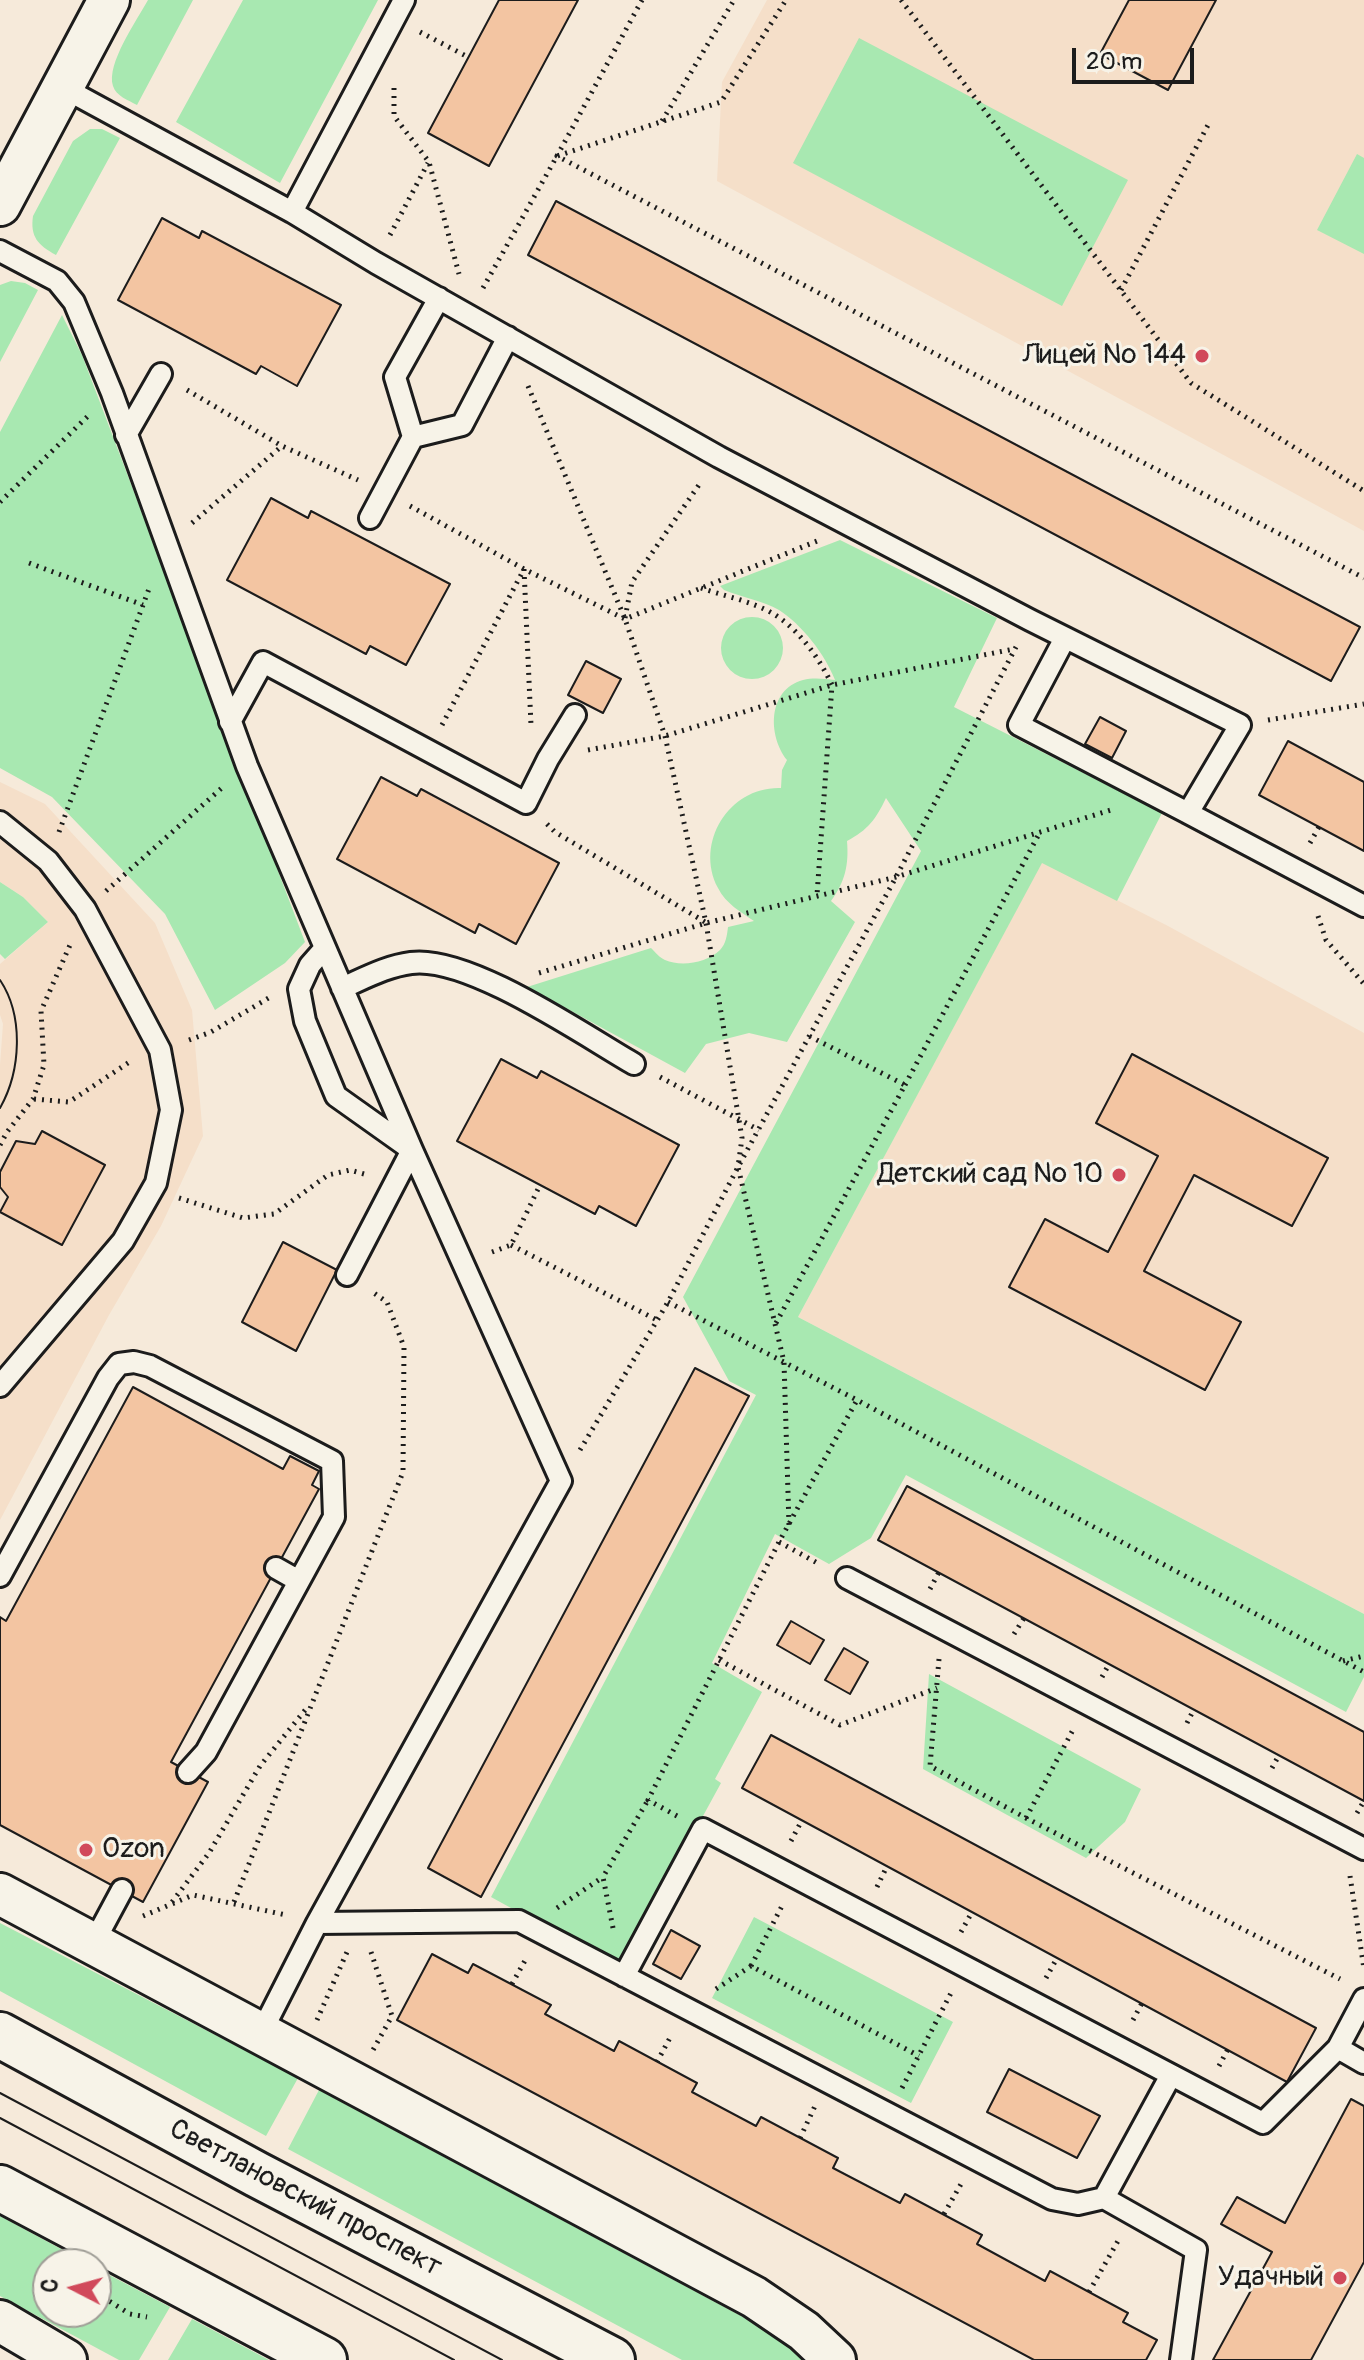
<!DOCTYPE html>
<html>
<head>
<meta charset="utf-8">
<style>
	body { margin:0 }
	#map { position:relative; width:1364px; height:2360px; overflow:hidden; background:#f6eada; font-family:Pangolin,sans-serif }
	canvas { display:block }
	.north { position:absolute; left:32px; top:2248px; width:80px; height:80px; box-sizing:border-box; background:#f7f3e8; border:2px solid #9f9d96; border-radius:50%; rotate:276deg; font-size:22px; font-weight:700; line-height:32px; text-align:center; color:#1c1c1c }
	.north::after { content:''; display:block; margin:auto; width:28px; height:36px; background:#d1495b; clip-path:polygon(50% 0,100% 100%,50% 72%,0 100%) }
	.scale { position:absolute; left:1072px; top:48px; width:122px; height:36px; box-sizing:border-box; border:4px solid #1c1c1c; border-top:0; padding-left:10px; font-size:24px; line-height:28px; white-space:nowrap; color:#1c1c1c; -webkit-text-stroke:6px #f7f3e8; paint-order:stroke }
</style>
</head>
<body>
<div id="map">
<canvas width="1364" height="2360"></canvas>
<div class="north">С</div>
<div class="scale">20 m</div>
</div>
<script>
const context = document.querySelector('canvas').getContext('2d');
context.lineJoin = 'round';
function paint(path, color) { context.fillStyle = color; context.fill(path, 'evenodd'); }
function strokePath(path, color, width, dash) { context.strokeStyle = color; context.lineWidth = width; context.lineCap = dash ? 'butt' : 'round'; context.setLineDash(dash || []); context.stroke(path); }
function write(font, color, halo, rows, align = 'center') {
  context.font = font + ' Pangolin,sans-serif'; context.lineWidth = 6; context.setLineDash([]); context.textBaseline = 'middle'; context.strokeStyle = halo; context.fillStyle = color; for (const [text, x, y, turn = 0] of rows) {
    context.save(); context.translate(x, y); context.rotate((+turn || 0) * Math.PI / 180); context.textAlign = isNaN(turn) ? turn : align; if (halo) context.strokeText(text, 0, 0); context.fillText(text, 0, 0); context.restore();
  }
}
const built = new Path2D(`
	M767,0H1364V531L717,181L722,82Z
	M0,782L45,804L155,923L192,1010L203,1136L161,1226L109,1315L0,1520V1065L3,1024L0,1015V964L48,922L23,897L0,882Z
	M1042,862L1168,926L1364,1033V1614L798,1317Z`);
const green = new Path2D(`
	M148,0H193L137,105C128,100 116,96 113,86C106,64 137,20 148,0Z
	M243,0H378L280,183L176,122Z
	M859,38L1128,180L1062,306L793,163Z
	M90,129H102L120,138L56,255C38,245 30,237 33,216L73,141Z
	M1357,154L1364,158V254L1317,230Z
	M11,281L25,283L38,290L0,362V285Z
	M62,315L82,355L305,942L285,963L215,1010L165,914L52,797L0,768V432Z
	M840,540L997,618L954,707L1162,813L1117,901L1042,863L798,1317L1364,1614V1677L1346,1712L906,1475L871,1538L829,1564L775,1534L712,1663L762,1692L715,1779L721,1783L620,1968L491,1897L756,1395L729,1381L683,1297L921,851L886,798C876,819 868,830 847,841C849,865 845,882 831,901L855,922L787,1042L749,1033L706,1044L685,1073L527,987L651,948C655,952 660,958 665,960C681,967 707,963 720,950C726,944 727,935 728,927L754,921C741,912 726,904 718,888C694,842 730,786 781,788L782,770L787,760C768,736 767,690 803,680C814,677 825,679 835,680C825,654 802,625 779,610C763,601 741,597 724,590L720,586Z
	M721 648a31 31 0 1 1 62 0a31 31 0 1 1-62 0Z
	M0,882L23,897L48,922L5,959L0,954Z
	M929,1674L1141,1789L1125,1822L1086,1858L923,1769Z
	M754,1917L953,2022L911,2103L712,1998Z
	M0,1923L298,2078L266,2136L0,1991Z
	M319,2090L743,2317L791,2349L802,2360H682L288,2149Z
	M0,2216L89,2264H48V2312H96V2268L170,2307L139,2360H119L0,2296Z
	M192,2319L269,2360H168Z`);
const building = new Path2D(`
	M499,0H578L489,166L428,133Z
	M1129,0H1216L1168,90L1100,54Z
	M556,201L1360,627L1331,681L528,255Z
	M162,218L199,238L202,231L341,305L297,386L261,366L256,374L118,300Z
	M271,498L308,518L311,511L450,584L406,665L370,646L366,654L227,580Z
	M586,661L621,679L603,713L568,695Z
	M1100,717L1126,731L1112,758L1085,744Z
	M1288,741L1364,782V851L1259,795Z
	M381,777L417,796L421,789L559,863L516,944L479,924L475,933L337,859Z
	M1132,1054L1328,1158L1292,1226L1194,1175L1144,1271L1241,1322L1205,1390L1009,1287L1045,1219L1108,1252L1158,1156L1096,1123Z
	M501,1059L537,1078L541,1071L679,1145L636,1226L599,1206L595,1214L457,1141Z
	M42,1131L105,1165L62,1245L0,1212L8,1197L0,1187V1172L16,1141L35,1144Z
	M283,1242L337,1270L296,1351L242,1322Z
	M695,1368L749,1396L481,1897L428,1868Z
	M133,1387L283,1469L290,1456L319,1471L312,1485L319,1489L171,1762L208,1782L143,1902L0,1825V1617L6,1621Z
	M907,1486L1364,1732V1801L878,1540Z
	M791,1621L824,1640L810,1664L777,1645Z
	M844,1648L868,1662L850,1694L825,1680Z
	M771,1735L1316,2028L1287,2082L742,1788Z
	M671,1930L700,1946L681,1979L653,1964Z
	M432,1954L468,1973L473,1964L551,2005L545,2014L614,2051L619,2041L697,2083L692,2092L756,2126L761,2117L838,2158L833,2168L900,2203L905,2194L982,2235L977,2244L1045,2281L1050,2271L1128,2313L1123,2322L1157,2340L1146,2360H1034L397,2020Z
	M1009,2069L1100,2116L1077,2158L987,2112Z
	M1351,2099L1364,2106V2262L1311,2360H1213L1272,2252L1221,2224L1237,2197L1285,2223Z`);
const path = new Path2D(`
	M642,0L557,156L1364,578
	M901,0L1191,383L1364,491
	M420,32L468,57
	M394,88V116L429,162L459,274
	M662,121L734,0
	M390,235L428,163
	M483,288L557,156L721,102L786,0
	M1121,290L1208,125
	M528,386L625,619L665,736L706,923L742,1138L738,1167L784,1362L789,1525
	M187,390L282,446
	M0,502L88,416
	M410,506L524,569L625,619L817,541
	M192,523L282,446L358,480
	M29,563L143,605
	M524,569L531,725
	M701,588C724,596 751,601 772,613C798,628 820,659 832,685L817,895
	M625,618L632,582L701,482
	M1268,720L1364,704
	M442,725L523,571
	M588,750L665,736L832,685L1014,649
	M547,824L555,832L705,922
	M59,832L150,586
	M1310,843L1319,827
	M106,891L224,786
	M1318,916L1326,940L1364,984
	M539,973L706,923L896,877L1114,809
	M189,1040L211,1032L272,996
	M660,1077L759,1130
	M905,1085L1040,832
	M34,1099L69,1102L131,1061
	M0,1145L7,1132L33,1099L44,1065L41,1011L70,945
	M179,1198L243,1218L274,1214L328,1175L350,1170L364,1174
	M511,1245L657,1320
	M492,1252L511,1245L540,1185
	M668,1302L857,1400
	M776,1323L905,1085L809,1036
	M580,1450L668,1302L738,1167L896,877L1016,647
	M779,1542L821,1565
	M930,1589L939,1572
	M1014,1634L1024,1618
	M939,1659L930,1766L1026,1818L1340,1979
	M719,1660L840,1725L937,1688
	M1343,1661L1364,1656
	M1102,1677L1109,1664
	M1187,1723L1194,1709
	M1272,1768L1279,1755
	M1357,1813L1364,1801
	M677,1816L648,1800L779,1542L857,1400L1364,1672
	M1026,1818L1074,1728
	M791,1841L802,1820
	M1350,1876L1364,1969
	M877,1887L887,1866
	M172,1902L209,1853L260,1766L306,1709
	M234,1902L403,1472L404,1347L387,1302L371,1291
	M557,1908L603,1877
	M143,1916L193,1895L286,1915
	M613,1928L603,1877L648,1800
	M961,1932L972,1912
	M371,1952L392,2016L373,2050
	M751,1966L783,1904
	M1046,1978L1057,1958
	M512,1984L527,1957
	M716,1989L751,1966L919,2056
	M317,2020L347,1952
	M1133,2020L1142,2003
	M657,2062L672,2034
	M1219,2066L1228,2049
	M902,2088L952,1991
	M800,2138L815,2106
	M944,2214L961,2184
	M1089,2292L1118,2241
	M96,2293L130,2314L147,2317`);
const service = new Path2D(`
	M62,87L292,212L404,0
	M292,212L376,263L719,457L1030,620L1240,725L1188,813L1364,906
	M0,251L57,281L74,302L112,393L247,766L412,1150L561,1481L317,1923L261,2033
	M439,298L395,377L413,437L462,425L508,337
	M126,435L161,374
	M370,518L413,437
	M1065,638L1019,725L1188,813
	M230,722L263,662L526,803L548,759L575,715
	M0,822L48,861L85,909L160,1050L171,1110L156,1183L123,1241L0,1386
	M325,948L310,965L299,989L305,1021L336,1096L412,1150L347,1275
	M342,988C365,978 387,966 411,963C468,955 582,1034 634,1064
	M276,1568L299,1581
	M0,1576L108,1378L119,1364L134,1362L150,1366L332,1461L334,1517L206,1752L188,1772
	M847,1578L1364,1849
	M317,1923L519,1921L1052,2199L1078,2204L1104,2198L1171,2075
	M93,1944L122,1890
	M624,1976L703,1829L1263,2123L1338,2048L1364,1999
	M1338,2048L1364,2063
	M1104,2198L1196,2250L1181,2360`);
const minor = new Path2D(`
	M0,205L109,0
	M0,1894L754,2297L804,2331L835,2360
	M0,2321L66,2360`);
const secondary = new Path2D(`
	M0,2035L256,2174L612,2360
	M0,2188L324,2360`);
const tram = new Path2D(`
	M0,980C24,1016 21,1071 0,1108
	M0,2093L502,2360
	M0,2118L454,2360`);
const markers = [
	[1202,356,8,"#d1495b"],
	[1119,1175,8,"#d1495b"],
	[86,1850,8,"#d1495b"],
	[1340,2278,8,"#d1495b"]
];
const poiNames = [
	["Лицей № 144",1186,356],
	["Детский сад № 10",1103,1175],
	["Ozon",102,1850,"left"],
	["Удачный",1324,2278]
];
const streetNames = [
	["Светлановский проспект",305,2199,28]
];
paint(built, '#f5dfc9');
paint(green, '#a8e8b1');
paint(building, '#f3c5a2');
strokePath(building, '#1c1c1c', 2);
strokePath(service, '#1c1c1c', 26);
strokePath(minor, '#1c1c1c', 46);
strokePath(secondary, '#1c1c1c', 50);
strokePath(path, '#1c1c1c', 5, [2, 6]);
strokePath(service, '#f7f3e8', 20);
strokePath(minor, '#f7f3e8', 40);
strokePath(secondary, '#f7f3e8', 44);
strokePath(tram, '#1c1c1c', 2);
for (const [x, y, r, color] of markers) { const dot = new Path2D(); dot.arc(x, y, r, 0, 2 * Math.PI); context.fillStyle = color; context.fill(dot); strokePath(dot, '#f7f3e8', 3); }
write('28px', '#1c1c1c', '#f7f3e8', poiNames, 'right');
write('28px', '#1c1c1c', '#f7f3e8', streetNames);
</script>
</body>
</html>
